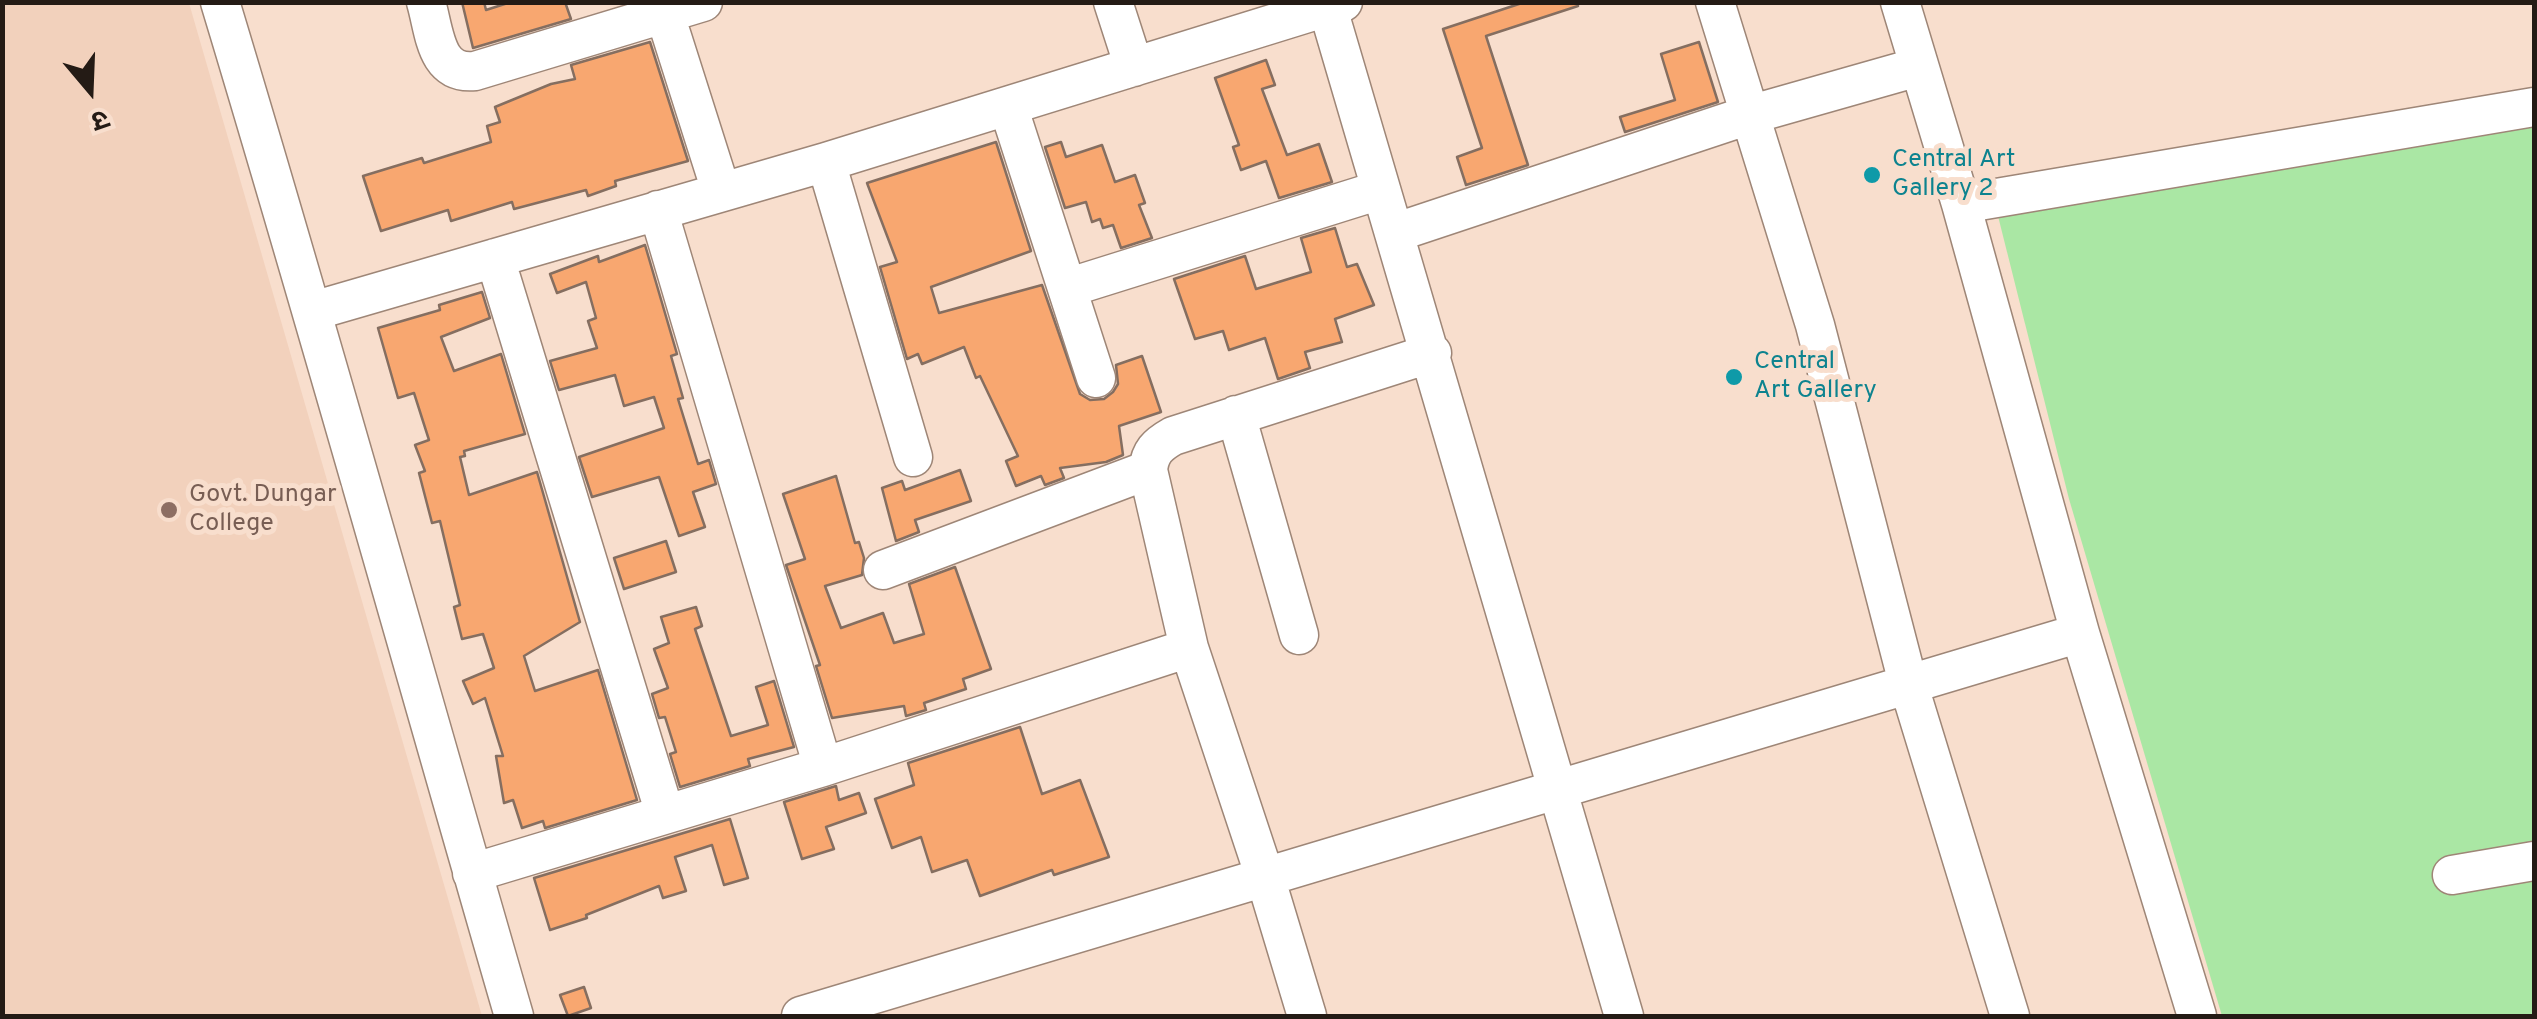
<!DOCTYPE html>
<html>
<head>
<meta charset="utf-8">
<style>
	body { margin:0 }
	#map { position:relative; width:2537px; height:1019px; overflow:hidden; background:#f8decd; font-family:Overpass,"Noto Sans Devanagari",sans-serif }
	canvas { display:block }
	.frame { position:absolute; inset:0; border:5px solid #241b15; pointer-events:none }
	.north { position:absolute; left:40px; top:40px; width:100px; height:100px; -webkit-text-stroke:8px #f8decd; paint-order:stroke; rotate:161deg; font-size:28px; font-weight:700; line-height:40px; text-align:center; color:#241b15 }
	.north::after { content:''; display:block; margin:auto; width:35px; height:45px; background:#241b15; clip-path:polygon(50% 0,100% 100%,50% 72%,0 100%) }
</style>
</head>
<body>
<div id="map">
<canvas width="2537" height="1019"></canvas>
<div class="frame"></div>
<div class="north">उ</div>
</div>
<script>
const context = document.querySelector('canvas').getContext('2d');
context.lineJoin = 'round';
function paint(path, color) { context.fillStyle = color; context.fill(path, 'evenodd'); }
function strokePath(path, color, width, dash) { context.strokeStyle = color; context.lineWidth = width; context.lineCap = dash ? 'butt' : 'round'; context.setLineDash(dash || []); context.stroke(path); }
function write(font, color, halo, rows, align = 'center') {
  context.font = font + ' Overpass,sans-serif'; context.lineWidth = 10; context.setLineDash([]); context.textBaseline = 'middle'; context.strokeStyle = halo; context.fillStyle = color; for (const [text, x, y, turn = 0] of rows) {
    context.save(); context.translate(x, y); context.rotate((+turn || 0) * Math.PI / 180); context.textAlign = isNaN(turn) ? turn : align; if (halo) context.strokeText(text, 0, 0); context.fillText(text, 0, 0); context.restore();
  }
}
const built = new Path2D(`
	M2,3H189L482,1016H3Z`);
const green = new Path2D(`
	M2534,127V1016H2222L2069,499L1998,216Z`);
const building = new Path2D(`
	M462,2H484L486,10L511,2H565L571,19L473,48Z
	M1525,2H1577L1578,6L1486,36L1528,165L1466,185L1457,157L1482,148L1443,29Z
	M650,42L688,161L615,181L616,186L588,196L586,190L514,209L512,202L451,221L448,210L381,231L363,176L422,158L424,163L491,142L487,126L500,122L495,107L551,84L575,79L571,65Z
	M1699,42L1718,102L1625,132L1620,117L1675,100L1661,54Z
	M1266,60L1275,85L1262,89L1287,155L1319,144L1332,182L1279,198L1266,161L1241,170L1233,147L1239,145L1215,78Z
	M996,142L1031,251L931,287L939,313L1042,285L1080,394L1090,400L1104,399L1113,392L1118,384L1116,365L1142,356L1161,412L1119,426L1123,455L1106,462L1060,468L1064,478L1045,485L1041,476L1016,486L1006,461L1018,456L980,376L976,378L964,347L922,364L918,354L907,359L880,267L897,262L867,183Z
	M1061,142L1066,157L1102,145L1115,182L1135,175L1145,203L1139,205L1152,238L1121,248L1113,225L1103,228L1100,219L1092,222L1086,202L1065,208L1045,147Z
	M1335,228L1347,267L1357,264L1374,305L1335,319L1342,342L1305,352L1310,368L1278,379L1265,338L1229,350L1223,331L1195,339L1174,279L1245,256L1256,289L1311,272L1301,238Z
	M645,245L677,354L671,356L683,398L678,399L698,464L709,460L716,484L693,492L705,527L679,536L659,477L592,497L579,457L664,428L654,397L624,406L615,375L559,390L550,361L597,348L588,321L596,318L586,282L557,293L550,274L598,256L599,262Z
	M482,292L490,318L441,337L454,371L501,354L525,434L464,451L465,456L460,457L469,495L537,472L580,622L524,656L535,691L598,670L637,800L545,828L543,821L522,828L513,800L504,803L496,756H503L485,698L473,704L463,681L494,668L483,634L462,639L454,607L460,605L440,521L432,523L419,473L425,471L415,445L429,440L414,393L398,398L378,328L440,310L439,305Z
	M960,470L971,501L915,520L919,532L896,541L882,488L902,481L905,490Z
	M836,476L855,543L859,542L864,558L862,575L825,586L841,628L883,613L894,643L924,634L909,584L955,567L991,669L963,679L966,689L924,703L926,710L906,716L904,706L832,718L816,666L820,665L786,565L805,559L783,494Z
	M666,541L676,572L624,589L614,558Z
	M696,607L702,626L695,629L731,736L768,725L756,687L774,681L794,747L748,759L750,766L680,787L670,754L676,752L665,717L659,718L652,694L668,688L654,649L669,643L661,617Z
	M1020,727L1042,794L1080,780L1109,857L1054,875L1052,870L980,896L967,860L932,872L921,837L892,848L875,799L914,785L908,763Z
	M836,786L839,800L859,793L866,813L826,827L834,849L802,859L784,802Z
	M730,819L748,878L724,885L712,845L675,857L686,891L663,898L659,886L586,915L587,918L550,930L534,878Z
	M584,987L591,1008L568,1016L560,995Z`);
const minor = new Path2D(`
	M220,2C322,339 416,678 514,1016
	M426,2C435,33 435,75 475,71L703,2
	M661,2L721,191
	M1113,2L1134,67
	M1326,2L1624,1016
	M1715,2L1815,325L1908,683L2010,1016
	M1900,2L1961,204L2080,633L2197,1016
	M1008,106L1096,378
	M826,162L913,457
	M1961,204L2534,107
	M658,210L823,767
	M1394,233L1749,115L1918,67
	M495,258L665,814
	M1067,288L1380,190
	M313,311L826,162L1343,2
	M1236,415L1299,635
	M883,570L1148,470
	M472,873L823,767L1189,648
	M2452,875L2534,861
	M801,1016L2080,633
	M1307,1016L1266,880L1189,648L1148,470C1150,452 1157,445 1173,436L1432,353`);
const markers = [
	[1872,175,10,"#0f9aa8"],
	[1734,377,10,"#0f9aa8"],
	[169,510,10,"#8d6e63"]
];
const cultureNames = [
	["Central Art",1892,161],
	["Gallery 2",1892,190],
	["Central",1754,363],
	["Art Gallery",1754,392]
];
const educationNames = [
	["Govt. Dungar",189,496],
	["College",189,525]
];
paint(built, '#f2d1bc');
paint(green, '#aae7a4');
paint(building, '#f8a770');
strokePath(building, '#856e60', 2.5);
strokePath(minor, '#9e8677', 41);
strokePath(minor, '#fff', 38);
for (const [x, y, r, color] of markers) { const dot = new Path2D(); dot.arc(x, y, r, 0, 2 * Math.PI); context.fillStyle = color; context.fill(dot); strokePath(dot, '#f8decd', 4); }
write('25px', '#0d838f', '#f8decd', cultureNames, 'left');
write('25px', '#785e54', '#f8decd', educationNames, 'left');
</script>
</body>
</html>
